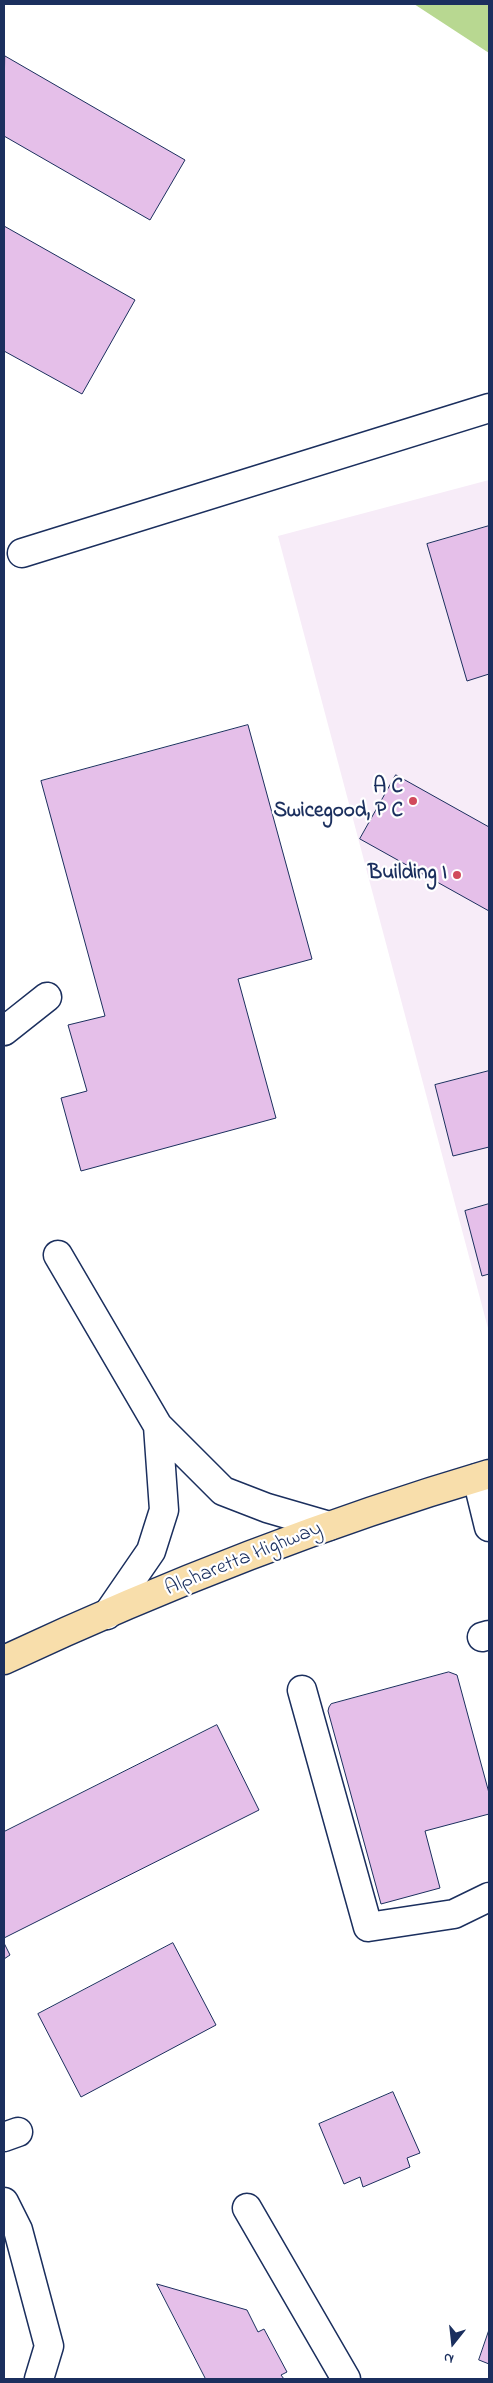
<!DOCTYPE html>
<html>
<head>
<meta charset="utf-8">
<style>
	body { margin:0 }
	#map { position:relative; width:493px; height:2383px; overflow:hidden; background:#fff; font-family:"Indie Flower",sans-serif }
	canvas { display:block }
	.frame { position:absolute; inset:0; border:5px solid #1b2f5e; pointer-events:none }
	.north { position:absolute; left:428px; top:2318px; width:50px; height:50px; -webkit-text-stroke:4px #fff; paint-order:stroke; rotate:196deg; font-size:14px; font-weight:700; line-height:20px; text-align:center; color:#1b2f5e }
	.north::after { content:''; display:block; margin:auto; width:18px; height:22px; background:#1b2f5e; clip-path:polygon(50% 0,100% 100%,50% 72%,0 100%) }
</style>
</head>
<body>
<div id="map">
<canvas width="493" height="2383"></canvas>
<div class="frame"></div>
<div class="north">N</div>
</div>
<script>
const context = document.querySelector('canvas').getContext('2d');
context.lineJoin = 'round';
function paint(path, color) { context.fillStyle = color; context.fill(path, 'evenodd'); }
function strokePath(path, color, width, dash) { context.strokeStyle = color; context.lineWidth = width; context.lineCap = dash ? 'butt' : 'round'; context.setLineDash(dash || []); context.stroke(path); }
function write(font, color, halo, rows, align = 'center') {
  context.font = font + ' "Indie Flower",sans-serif'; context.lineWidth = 4.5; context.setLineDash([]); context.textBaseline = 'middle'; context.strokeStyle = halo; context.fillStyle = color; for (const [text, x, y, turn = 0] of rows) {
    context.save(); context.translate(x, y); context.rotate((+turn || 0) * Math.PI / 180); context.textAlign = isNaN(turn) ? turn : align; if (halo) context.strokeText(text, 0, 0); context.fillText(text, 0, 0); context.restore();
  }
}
const built = new Path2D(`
	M489,480V1332L278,536Z`);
const green = new Path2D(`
	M414,4H489V53Z`);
const building = new Path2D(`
	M5,56L185,160L150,220L4,136Z
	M4,226L135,300L82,394L4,351Z
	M489,526V674L467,681L427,544Z
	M248,725L312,959L238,979L276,1118L81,1171L61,1098L87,1091L68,1025L105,1016L41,781Z
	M396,775L489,827V911L360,839Z
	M489,1071V1147L453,1156L435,1085Z
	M489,1204V1274L482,1276L465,1211Z
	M449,1672L457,1675L489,1793V1814L425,1831L440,1888L381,1904L328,1711L329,1707L331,1704Z
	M217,1725L259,1810L4,1938V1832Z
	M4,1943L10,1955L4,1959Z
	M173,1943L216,2025L81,2097L38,2014Z
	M393,2092L420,2153L407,2158L410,2167L363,2187L360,2177L344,2184L319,2124Z
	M157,2284L247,2310L258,2332L264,2329L287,2372L281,2375L284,2379H206Z
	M489,2330V2364L479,2360Z`);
const minor = new Path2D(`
	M22,553L489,408
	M4,1031L47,997
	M58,1255L158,1426L223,1491L267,1508L329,1526
	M477,1478L489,1527
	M107,1615L151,1551L164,1510L158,1426
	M482,1637L489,1635
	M302,1690L368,1927L454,1914L489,1897
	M4,2137L18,2132
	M4,2202L18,2230L49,2346L39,2379
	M247,2208L346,2379`);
const highway = new Path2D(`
	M4,1660C160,1587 323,1523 489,1474`);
const markers = [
	[413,801,5,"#d1495b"],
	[457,875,5,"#d1495b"]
];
const poiNames = [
	["A C",403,789],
	["Swicegood, P C",403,813],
	["Building I",447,875]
];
const streetNames = [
	["Alpharetta Highway",244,1560,-22]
];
paint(built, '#f7ecf8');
paint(green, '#b8d891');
paint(building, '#e5bfe9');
strokePath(building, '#1b2f5e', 1);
strokePath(minor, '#1b2f5e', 31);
strokePath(highway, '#1b2f5e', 31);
strokePath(minor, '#fff', 28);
strokePath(highway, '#f8deab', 28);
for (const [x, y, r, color] of markers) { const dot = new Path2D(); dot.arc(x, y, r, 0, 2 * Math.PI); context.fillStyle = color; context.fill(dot); strokePath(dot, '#fff', 2); }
write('bold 21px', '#1b2f5e', '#fff', poiNames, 'right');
write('21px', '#1b2f5e', '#fff', streetNames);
</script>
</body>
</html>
